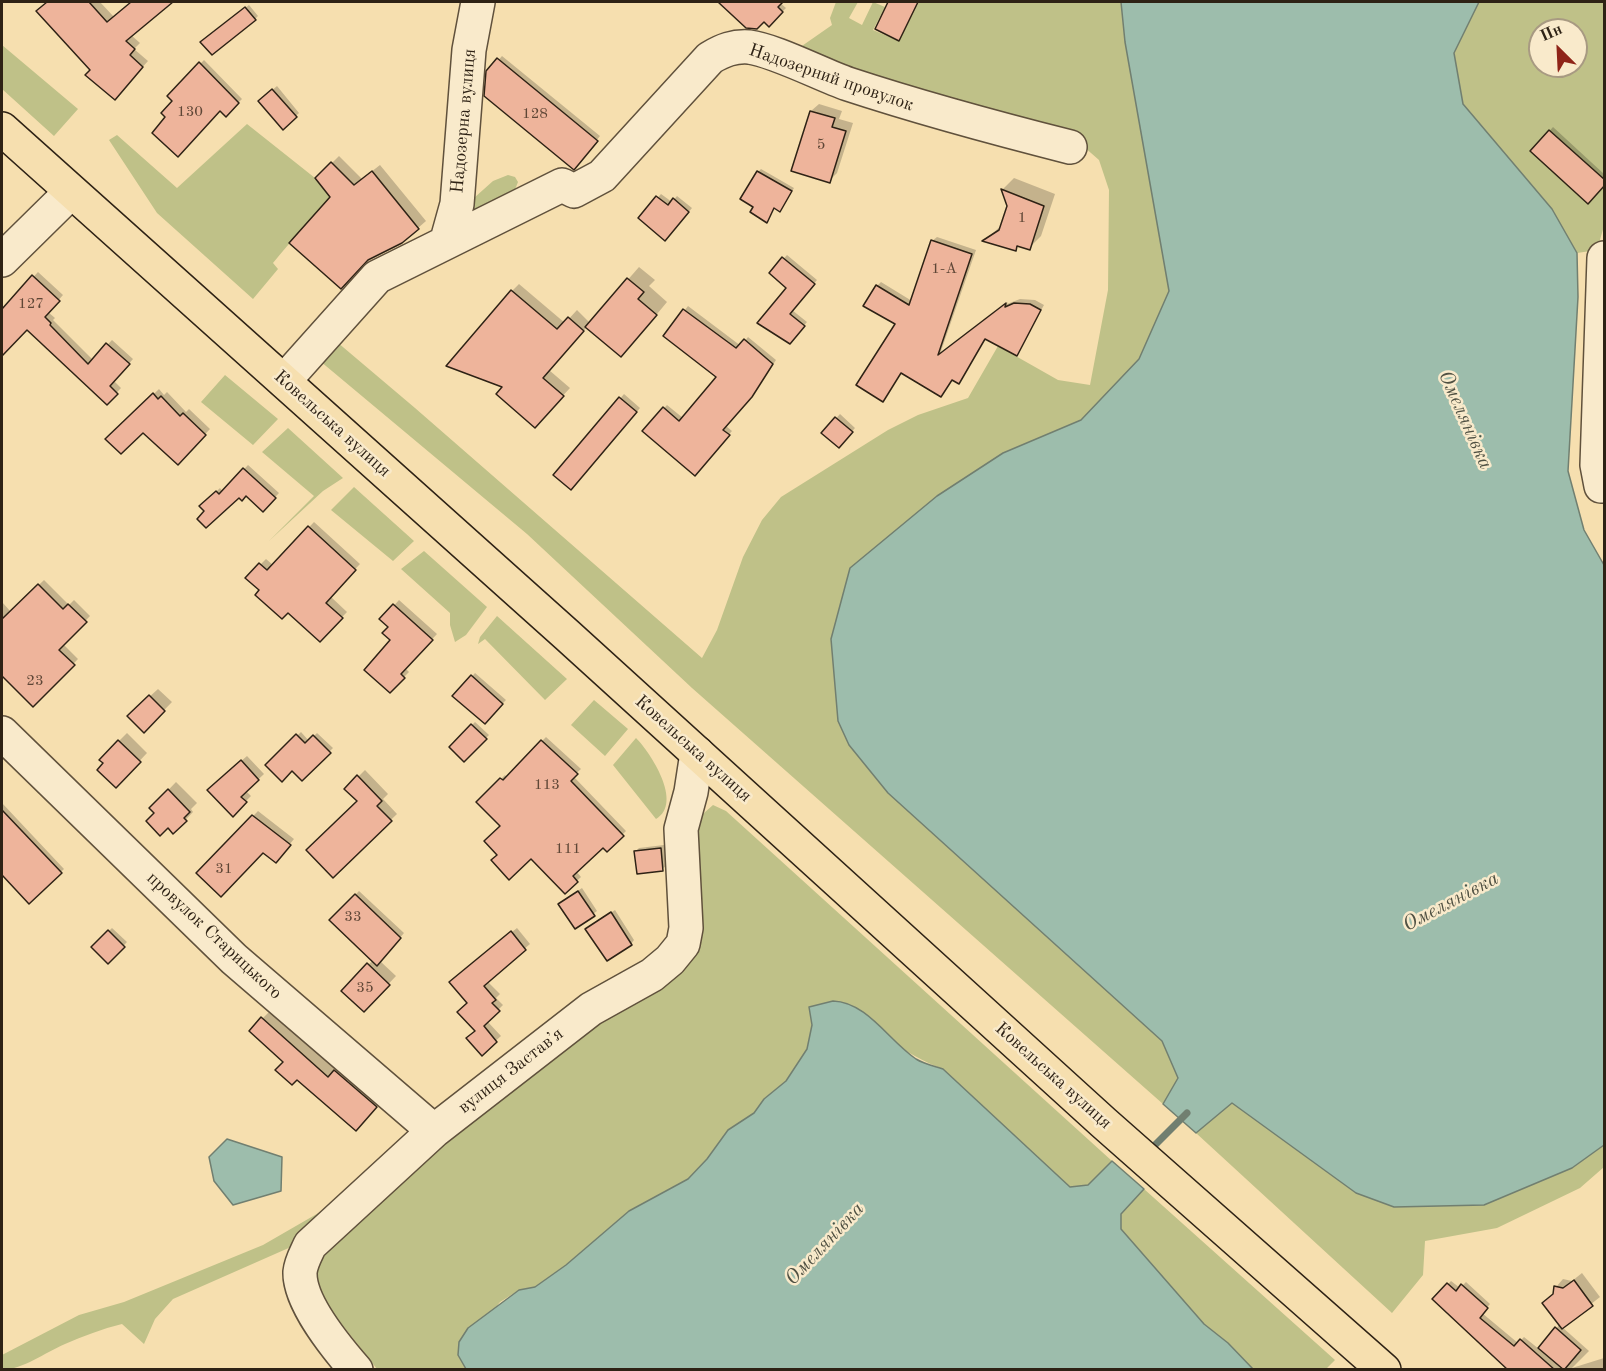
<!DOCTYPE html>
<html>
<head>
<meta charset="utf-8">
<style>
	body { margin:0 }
	#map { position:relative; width:1606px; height:1371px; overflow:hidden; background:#f6dfaf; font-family:"Old Standard TT",serif }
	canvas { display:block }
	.frame { position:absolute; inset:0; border:3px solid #2e2215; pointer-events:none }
	.north { position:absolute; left:1528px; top:18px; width:60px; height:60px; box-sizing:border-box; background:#f9eacb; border:2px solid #a89a82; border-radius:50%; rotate:336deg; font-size:16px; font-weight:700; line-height:24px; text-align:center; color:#2e2215 }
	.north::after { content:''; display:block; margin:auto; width:21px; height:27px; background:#8f2418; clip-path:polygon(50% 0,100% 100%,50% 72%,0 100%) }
</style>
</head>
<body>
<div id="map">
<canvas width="1606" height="1371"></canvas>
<div class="frame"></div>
<div class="north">Пн</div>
</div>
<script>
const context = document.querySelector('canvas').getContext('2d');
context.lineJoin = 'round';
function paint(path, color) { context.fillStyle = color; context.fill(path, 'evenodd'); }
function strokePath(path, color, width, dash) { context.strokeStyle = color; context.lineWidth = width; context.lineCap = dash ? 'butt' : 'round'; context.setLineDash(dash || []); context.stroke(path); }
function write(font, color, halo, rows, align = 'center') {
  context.font = font + ' "Old Standard TT",serif'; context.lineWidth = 5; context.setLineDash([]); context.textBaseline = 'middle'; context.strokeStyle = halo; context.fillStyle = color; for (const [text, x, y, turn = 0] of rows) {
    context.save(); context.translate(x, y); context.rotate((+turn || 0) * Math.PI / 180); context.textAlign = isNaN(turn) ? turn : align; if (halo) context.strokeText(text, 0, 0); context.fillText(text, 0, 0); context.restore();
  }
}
const green = new Path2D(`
	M836,2H858L849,18L862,25L873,2L885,7L873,30L899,41L919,2H1174L1212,336L849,745L888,793L1162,1041L1178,1078L1163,1104L692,688L527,534L320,361L337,342L415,408L702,658L717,630L743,557L762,520L781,497L888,430L918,415L968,398L998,346L1058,380L1090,385L1108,290L1109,190L1099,160L1083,146L833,67L799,48L832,25L830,18Z
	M1479,2H1604V226L1597,250L1577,253L1552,209L1463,104L1454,53ZM1540,30H1576V66H1540Z
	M2,45L78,109L54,136L2,89Z
	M247,124L315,178L334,202C309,219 292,240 273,263L278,269L253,299L157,213L109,140L117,135L177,188Z
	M508,175L515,177L518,182L514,192L474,218L465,206L493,181Z
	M225,375L278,419L253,445L201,402Z
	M288,428L343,478L323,491L269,541L314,496L262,452Z
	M354,487L414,541L393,561L331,510Z
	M424,551L487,607L466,635L455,642L450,625V613L401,569Z
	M497,616L567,679L545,700L485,639L478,644L480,637Z
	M594,700L628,729L605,756L571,725Z
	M636,738C650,752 684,803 656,819L613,765Z
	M713,805L726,811L1112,1161L1088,1185L1070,1187L943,1069C906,1056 867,1023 833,1001L809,1007L812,1025L807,1049L786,1081L764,1099L754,1113L728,1130L707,1159L688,1179L629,1211L566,1265L535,1287L519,1290L500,1302L458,1355L466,1369H377L322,1299L312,1270L313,1258L360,1209L662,975L695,821Z
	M1232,1102L1356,1193L1572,1168L1604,1145V1167L1580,1188L1497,1228L1425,1241L1423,1275L1392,1313L1196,1133Z
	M1144,1189L1335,1360L1326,1369H1253L1228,1343L1204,1324L1121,1229V1214Z
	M334,1204L309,1239L173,1299L155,1319L144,1344L122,1324C102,1329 83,1336 65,1344C44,1353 24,1369 2,1370V1355L79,1315L124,1302L263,1245Z`);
const water = new Path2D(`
	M1121,2H1479L1454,53L1463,104L1552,209L1577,253L1578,297L1568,471L1584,530L1604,565V1145L1572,1168L1484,1205L1394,1207L1356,1193L1232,1103L1196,1133L1163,1104L1178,1078L1162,1041L888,793L849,745L838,721L831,639L850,568L937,496L1003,453L1081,420L1139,359L1169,291L1125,42Z
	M833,1001C867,1002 889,1041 916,1059C924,1064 934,1066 943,1069L1070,1187L1088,1185L1112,1161L1144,1189L1121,1214V1229L1204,1324L1228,1343L1253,1369H466L458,1355L459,1342L468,1328L519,1290L535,1287L566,1265L629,1211L688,1179L707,1159L728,1130L754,1113L764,1099L786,1081L807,1049L812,1025L809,1007Z
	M227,1139L282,1157L281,1191L233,1205L214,1181L209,1157Z`);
const shadow = new Path2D(`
	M45,2H100L114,17L132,2H169L131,35L140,43L134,49L148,61L120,92L92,70Z
	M720,2H779L786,8L769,25L764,20L746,27Z
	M890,2H919L899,39L877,28Z
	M249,5L258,16L255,19L206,39Z
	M502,56L600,136L577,164L488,72Z
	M204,60L242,99L226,115L220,109L167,117L175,101L169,96Z
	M277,86L299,113L283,128L260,101Z
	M819,104L842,111L839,119L853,123L837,173L829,181L793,170L811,111Z
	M1553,127L1604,174V184L1532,151Z
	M339,156L362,179L380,165L426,221L418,228L332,197L317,178Z
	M761,169L794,188L783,207L780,210L775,207L766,221L755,206L758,172Z
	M1014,178L1055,194L1041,236L1029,248L1019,245L1015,249L985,240L1002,225L1009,206L1003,189Z
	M661,194L672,202L677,196L692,208L669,236L640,218Z
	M937,237L976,250L940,354L1008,302L1007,304L1020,299L1035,300L1044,305L1017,354L986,338L958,382L953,378L902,372L882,401L897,324L877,286L881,282L912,301L932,241Z
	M787,255L817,280L792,310L807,322L790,342L788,287L771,273Z
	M639,267L655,280L649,286L667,302L633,343L587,327L549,370L570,388L542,418L505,386L512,291L519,284L565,323L577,310L590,323Z
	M38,272L63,295L48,312L55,318L53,320L93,360L112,340L133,359L114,381L121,388L107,403L27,328L2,354V311Z
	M688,306L741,346L748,337L776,360L755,392L726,426L732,431L694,473L644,431L667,405L683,418L718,377L665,336Z
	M159,389L164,395L167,392L186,412L189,409L210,429L178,463L143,431L108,439Z
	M624,394L640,408L574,485L555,475Z
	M840,414L855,428L839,446L823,433Z
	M248,465L279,493L263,510L246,494L206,511L201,506L220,488L223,492Z
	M314,522L360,564L330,596L347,612L320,640L247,578L266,559L273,565Z
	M44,580L69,605L74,600L90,616L63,644L78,659L33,705L2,673V602L11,612Z
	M399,600L437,634L405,668L409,672L390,691L392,640L390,627L382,619Z
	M475,673L506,700L485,722L455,696Z
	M158,689L172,702L144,731L136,709Z
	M475,722L489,735L464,760L451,747Z
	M301,732L309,741L317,733L333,748L302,779L292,769L267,765Z
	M127,733L147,753L116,786L101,759Z
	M546,737L581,769L573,776L626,831L607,850L603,845L576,871L581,877L565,892L532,857L499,855L502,826L478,802L505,775L507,777Z
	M247,756L264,774L246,791L251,796L233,814L215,784Z
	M365,770L388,794L383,799L397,814L333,876L359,801L346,789Z
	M176,782L197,803L191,809L193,812L174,832L151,808Z
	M2,803L64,869L29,902L2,872Z
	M258,811L294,839L280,856L263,851L198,873Z
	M664,845L666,866L662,869L636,851L639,848Z
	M582,888L597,911L575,927L563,901Z
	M359,891L404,933L380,961L396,976L364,1010L343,991L373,960L331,920Z
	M615,910L634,940L631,944L591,926Z
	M112,928L127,942L108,962L93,947Z
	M517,928L530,944L487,981L500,994L496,998L503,1005L487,1021L501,1036L482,1053L469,1003L456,977Z
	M272,1009L385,1096L365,1120L251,1030Z
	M1582,1273L1600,1297L1562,1327L1589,1351L1572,1368L1604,1358V1370H1511L1434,1299L1451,1281L1460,1288L1466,1282L1490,1304L1482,1313L1518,1343L1524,1337L1539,1349L1560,1324L1556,1287L1563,1279L1572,1281Z`);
const stream = new Path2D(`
	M1148,1152L1187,1113`);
const building = new Path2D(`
	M47,2H89L107,22L131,2H173L126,41L135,49L130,55L143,67L115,100L85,75L90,70L36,11Z
	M718,2H783L778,7L783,12L769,27L764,22L757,29L746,28Z
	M888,2H918L899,41L875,29Z
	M245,7L256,20L212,55L200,42Z
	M497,58L598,141L574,170L484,96L486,71Z
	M199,62L239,103L226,117L220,111L178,157L152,133L165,117L161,113L172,101L167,96Z
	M272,89L297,117L283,130L258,101Z
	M810,111L835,118L832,127L846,131L830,183L791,171Z
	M1549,130L1605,180V185L1588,204L1530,151Z
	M331,162L354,185L372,171L419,229L402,243L368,260L341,289L289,243L330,197L315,178Z
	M757,171L792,191L780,212L774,208L767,223L750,212L753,207L740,199Z
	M1001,189L1044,206L1030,250L1017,246L1016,251L982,241L999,230L1007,206Z
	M656,196L668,205L673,198L689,212L665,241L638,218Z
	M931,240L972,254L938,355L1006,303L1005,307L1014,303L1030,304L1041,310L1017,356L985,339L959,384L952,380L941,397L901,373L883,402L856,385L895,324L863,306L876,285L909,305Z
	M782,257L815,284L790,314L805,326L790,344L757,323L786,288L769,273Z
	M32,275L60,301L45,317L51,323L50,325L88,364L106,343L130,364L110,386L118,394L107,405L27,330L2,356V309Z
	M627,278L644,292L638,299L657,315L621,357L585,327Z
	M511,290L557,329L568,317L584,331L543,378L564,396L535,428L496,394L502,387L446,366Z
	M683,309L736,348L744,339L773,364L752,397L723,430L730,435L695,476L642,431L663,407L679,421L716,377L663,336Z
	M153,393L158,399L161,396L180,416L183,413L206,435L178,465L143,433L121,454L105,439Z
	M619,397L637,412L571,490L553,475Z
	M835,417L853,432L839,448L821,433Z
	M243,468L276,498L263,512L246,496L242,501L239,498L206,528L197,519L204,511L199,506L216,491L219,494Z
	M308,526L356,570L326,603L343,618L320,642L288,613L282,619L255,595L259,590L245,578L259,563L267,570Z
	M38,584L63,609L68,604L87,622L59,650L75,665L33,707L2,676V619Z
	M393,604L433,640L401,674L405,678L390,693L364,670L390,640L382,633L388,627L379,619Z
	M471,675L503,704L485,724L452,696Z
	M149,695L165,711L144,733L127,716Z
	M471,724L487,739L464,762L449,747Z
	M296,734L305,743L313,735L331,753L302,781L292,771L282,782L265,765Z
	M118,740L141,762L116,788L97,770L103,763L99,760Z
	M541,740L578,774L571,781L624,836L607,852L603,848L573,876L578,882L565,894L531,859L509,880L491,860L497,855L484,841L500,826L476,802L500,778L503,780Z
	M241,760L259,780L241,797L247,802L233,817L207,790Z
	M357,775L382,801L377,806L392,821L333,878L306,850L357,801L344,789Z
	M168,789L190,812L184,818L187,821L173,834L168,828L160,836L146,821L154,813L149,808Z
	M2,810L62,873L29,904L2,875Z
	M252,815L291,845L276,863L263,853L221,897L196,873Z
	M661,848L663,871L637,874L634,851Z
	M578,891L595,916L575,929L558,904Z
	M355,894L401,938L377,966L329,920Z
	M611,912L632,945L607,961L585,929Z
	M108,930L125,947L108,964L91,947Z
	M511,931L526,950L484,986L496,1000L492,1003L500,1011L484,1026L497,1042L482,1056L466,1038L475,1031L457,1012L467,1003L449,982Z
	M367,963L390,985L364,1012L341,991Z
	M261,1017L328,1077L334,1070L377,1107L356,1131L297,1080L292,1085L275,1070L283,1062L249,1031Z
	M1574,1280L1593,1306L1562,1329L1542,1303L1553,1294L1554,1286L1563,1288Z
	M1447,1283L1456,1291L1461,1284L1488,1308L1480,1318L1514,1346L1520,1339L1555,1370H1508L1432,1299Z
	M1555,1327L1581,1350L1564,1370L1538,1348Z`);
const minor = new Path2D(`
	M447,240L457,204L469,50L478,2
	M2,260L71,192
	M284,381L377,277L562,185L574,191L602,176L710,58C723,50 734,46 749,47C774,50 822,75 848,84C921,108 995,128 1070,147
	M1601,486L1597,465L1604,258
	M2,733L234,959L434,1131
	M356,1370C336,1347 299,1302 300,1272C301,1262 306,1254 310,1245L434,1131L591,1009L652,975L670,960L683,944L686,928L681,829L691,792L697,753`);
const major = new Path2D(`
	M2,129L567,635L1104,1123L1384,1370`);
const numberNames = [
	["130",190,112],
	["128",535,114],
	["5",821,145],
	["1",1022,218],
	["1-А",944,269],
	["127",31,304],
	["23",35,681],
	["113",547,785],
	["111",568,849],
	["31",224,869],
	["33",353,917],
	["35",365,988]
];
const streetNames = [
	["Надозерний провулок",831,78,19],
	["Надозерна вулиця",464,121,-85],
	["Ковельська вулиця",332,424,42],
	["Ковельська вулиця",693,749,42],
	["провулок Старицького",214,936,43],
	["вулиця Заставʼя",511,1071,-38],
	["Ковельська вулиця",1053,1076,42]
];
const waterNames = [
	["Омелянівка",1465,420,66],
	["Омелянівка",1451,902,-28],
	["Омелянівка",825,1244,-47]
];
paint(green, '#bfc188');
paint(water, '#9dbdac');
strokePath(water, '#717f70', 1.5);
paint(shadow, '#0003');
strokePath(stream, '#717f70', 7);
paint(building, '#eeb49b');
strokePath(building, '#2e2215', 1.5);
strokePath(minor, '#60513c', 36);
strokePath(major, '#2e2215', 36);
strokePath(minor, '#f9eacb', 33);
strokePath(major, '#f6dfaf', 33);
write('15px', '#5e4636', null, numberNames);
write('18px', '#2e2215', '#f9eacb', streetNames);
write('italic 20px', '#4f5042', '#f9eacb', waterNames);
</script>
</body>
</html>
